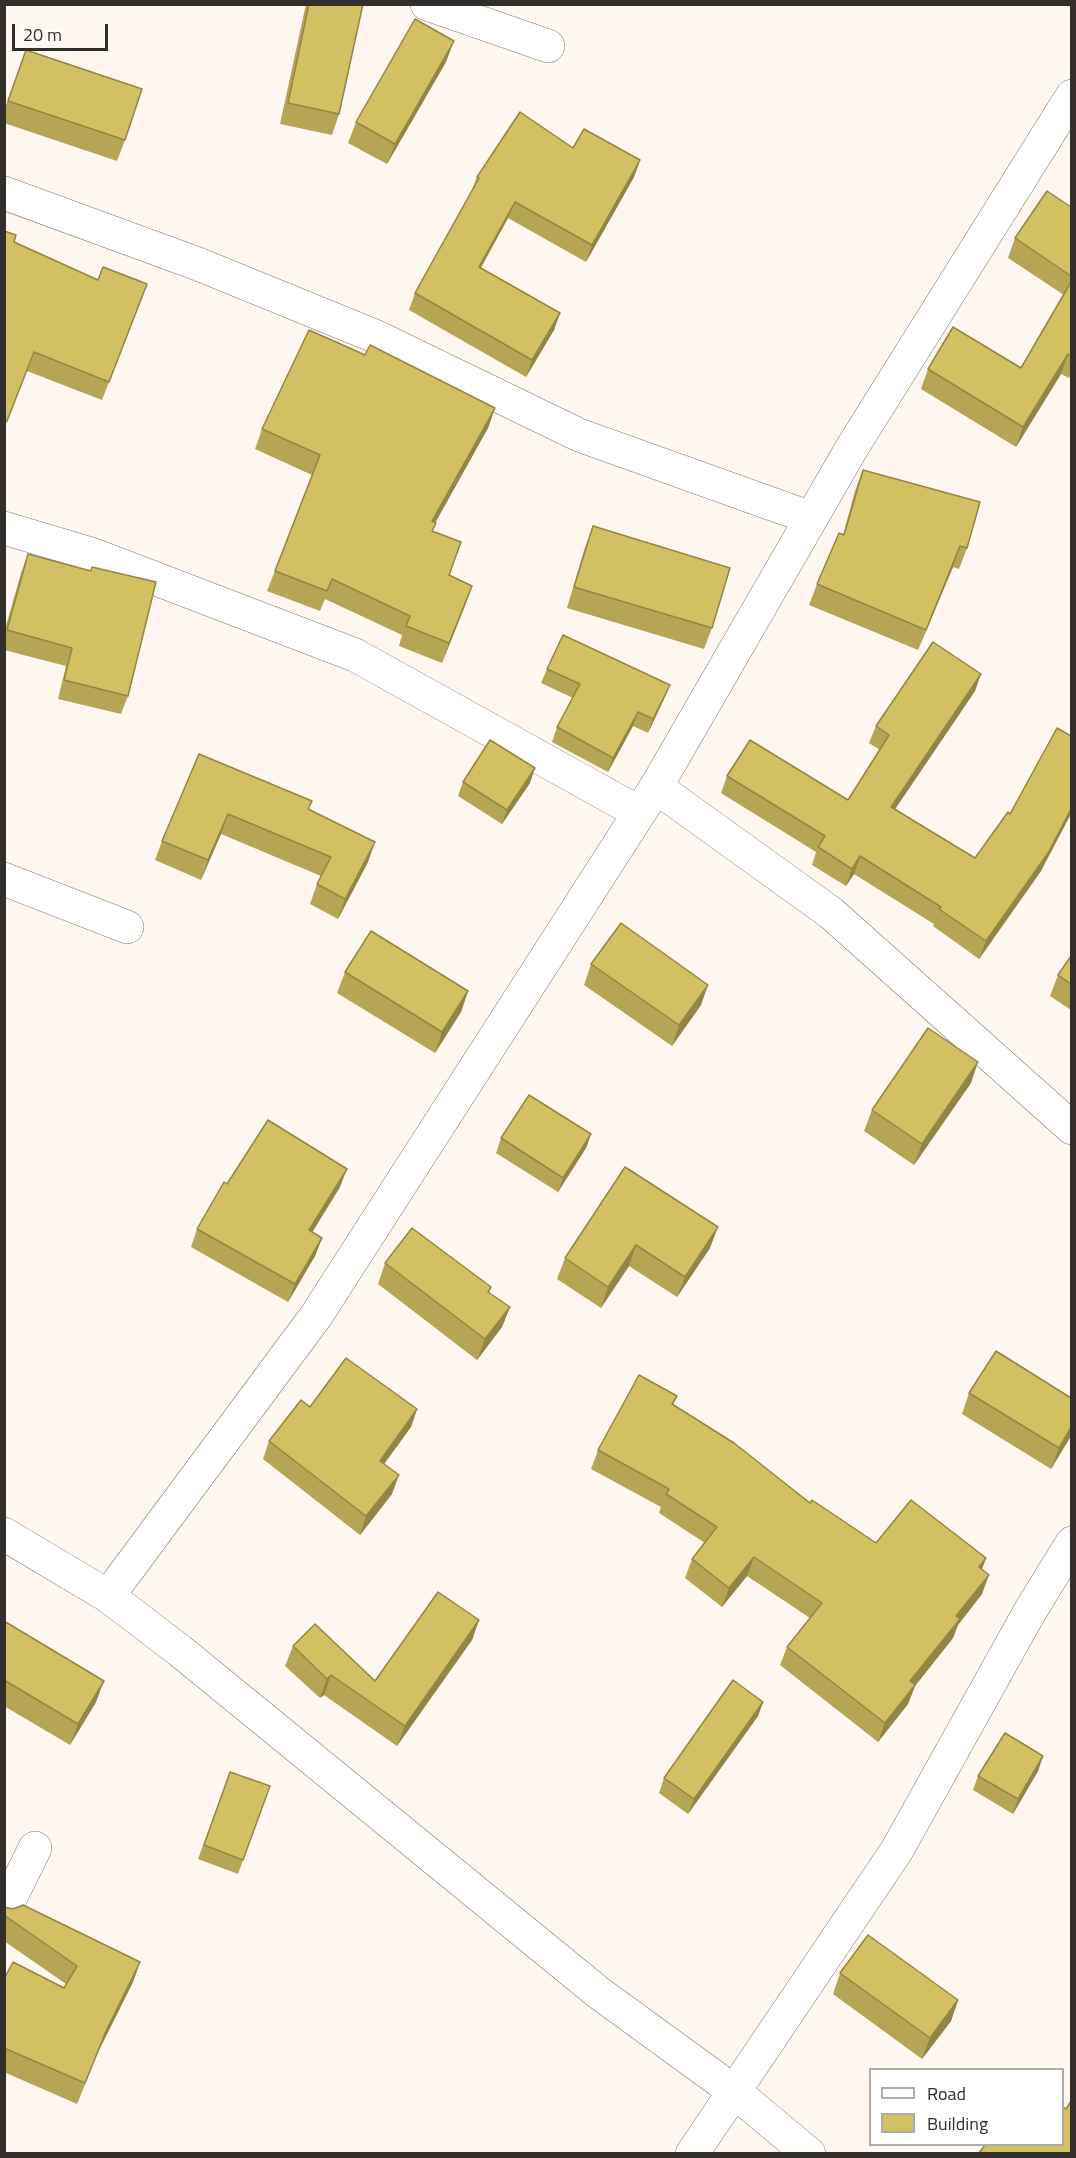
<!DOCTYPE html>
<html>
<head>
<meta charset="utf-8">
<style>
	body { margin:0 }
	#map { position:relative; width:1076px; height:2158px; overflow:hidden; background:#fff8f0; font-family:"Titillium Web",sans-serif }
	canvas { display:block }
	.frame { position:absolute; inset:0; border:6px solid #322f2b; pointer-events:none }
	.legend { position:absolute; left:869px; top:2068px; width:195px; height:78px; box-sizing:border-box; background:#fff; border:2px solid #adacaa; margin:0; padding:8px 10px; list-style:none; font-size:18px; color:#322f2b }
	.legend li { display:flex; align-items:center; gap:12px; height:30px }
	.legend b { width:30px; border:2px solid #adacaa }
	.scale { position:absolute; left:12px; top:24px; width:96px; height:27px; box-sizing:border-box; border:3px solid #322f2b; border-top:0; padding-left:8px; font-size:18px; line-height:21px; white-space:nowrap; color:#322f2b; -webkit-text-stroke:4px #fff; paint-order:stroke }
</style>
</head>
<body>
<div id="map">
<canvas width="1076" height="2158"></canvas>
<div class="frame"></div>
<ul class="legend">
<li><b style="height:8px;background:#fff"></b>Road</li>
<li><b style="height:16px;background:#d2c062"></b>Building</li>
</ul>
<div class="scale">20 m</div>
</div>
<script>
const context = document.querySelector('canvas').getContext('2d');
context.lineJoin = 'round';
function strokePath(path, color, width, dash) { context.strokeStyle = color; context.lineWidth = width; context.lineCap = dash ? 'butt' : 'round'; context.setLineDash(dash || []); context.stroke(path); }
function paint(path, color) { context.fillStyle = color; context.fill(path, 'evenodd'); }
const street = new Path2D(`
	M427,4L548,46
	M4,193L198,264L377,337L579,435L811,518
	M4,528L91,554L355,655L638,812
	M656,787L831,913L1072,1128
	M4,879L127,927
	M4,1534L108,1596L179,1650L599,1993L735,2092L809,2154
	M108,1596L316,1316L656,787L853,446L1072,96
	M4,1911L35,1848
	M692,2154L897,1850L1029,1613L1072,1543`);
const wall = new Path2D(`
	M306,4H363L339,114L332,135L280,124Z
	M26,50L125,140L117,161L4,123V110Z
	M446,62L387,164L348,143L356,122Z
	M573,148L640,160L634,177L586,262L508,218L481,268L560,313L554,330L526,377L409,310L415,293L471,192L477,177Z
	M1071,207V374L1069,378L1061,374L1016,447L921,389L928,369L1021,368L1064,295L1008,258L1015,238Z
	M4,231L14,242L98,280L147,284L102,400L27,371L4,428Z
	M365,355L495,408L488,428L435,523L433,531L449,575L472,586L442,663L399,646L402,635L325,599L320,611L267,591L312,475L255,449L262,429Z
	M863,470L967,548L959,569L953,567L918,650L809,605L817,584L843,535L855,491Z
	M593,526L712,628L704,649L567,608L585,547Z
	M28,554L91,571L92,567L128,696L121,714L58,699L66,666L4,650V633L21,573Z
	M547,669L664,699L648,733L633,726L608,772L552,742L557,727L573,698L541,683Z
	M975,691L895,809L975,858L1041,871L979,959L933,926L934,924L854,874L846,886L812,865L816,852L721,793L727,776L848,800L880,750L869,743L876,726Z
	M199,754L312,801L309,809L368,862L338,919L310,904L317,884L321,876L221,834L201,880L155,860L162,841Z
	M463,782L530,783L502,824L458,796Z
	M1071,956V1010L1050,996L1058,975Z
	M591,964L701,1005L672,1046L584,985Z
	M345,972L468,991L461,1012L435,1053L337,993Z
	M971,1083L914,1165L864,1131L872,1110Z
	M591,1134L586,1148L558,1192L496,1153L501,1138Z
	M625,1167L710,1248L677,1297L629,1266L601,1308L557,1279L565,1258Z
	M227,1184L340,1187L312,1232L322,1238L315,1256L288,1302L191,1247L197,1229Z
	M385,1263L491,1287L489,1293L510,1307L502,1327L477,1360L378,1284Z
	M969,1393L1071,1436L1051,1469L962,1414Z
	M677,1396L673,1405L810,1503L876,1543L986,1558L982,1569V1594L958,1625L953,1638L915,1686L908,1704L878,1742L780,1665L787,1647L810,1618L747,1576L722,1607L685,1578L692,1559L705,1543L659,1513L661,1507L591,1469L598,1450Z
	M310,1407L417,1409L411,1427L384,1464L392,1494L360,1535L263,1459L269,1441Z
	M479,1620L472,1640L397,1746L324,1695L320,1698L285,1666L293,1646L375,1681Z
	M4,1621L96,1702L70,1745L4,1706Z
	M763,1702L758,1716L688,1814L659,1793L664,1778Z
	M1043,1756L1038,1771L1013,1814L973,1790L978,1776Z
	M230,1772L243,1860L238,1874L198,1859Z
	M4,1907L140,1962L133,1982L98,2052L77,2104L4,2072V1979L64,1988L66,1984L4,1941Z
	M840,1973L958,2000L951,2021L922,2059L833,1994Z`);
const shadedWall = new Path2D(`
	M454,41L446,62L387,164L395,144Z
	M640,160L634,177L586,262L592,245Z
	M515,202L508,218L472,283L479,267Z
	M560,313L554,330L526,377L532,360Z
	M1068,354L1061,374L1016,447L1023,427Z
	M495,408L488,428L425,541L432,521Z
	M960,546L953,567L918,650L926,630Z
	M472,586L465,606L442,663L449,643Z
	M981,674L975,691L885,824L891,807Z
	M670,685L664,699L648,733L653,719Z
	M638,712L633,726L608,772L613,758Z
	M535,768L530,783L502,824L507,810Z
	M1071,809V814L1041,871L979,959L986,941Z
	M228,814L221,834L201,880L208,860Z
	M375,842L368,862L338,919L345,899Z
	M860,856L854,874L846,886L852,869Z
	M708,985L701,1005L672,1046L679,1025Z
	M468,991L461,1012L435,1053L442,1032Z
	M978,1062L971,1083L914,1165L922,1144Z
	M591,1134L586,1148L558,1192L563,1178Z
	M347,1169L340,1187L302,1249L309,1230Z
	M718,1227L710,1248L677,1297L685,1277Z
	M322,1238L315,1256L288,1302L295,1284Z
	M636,1245L629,1266L601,1308L608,1287Z
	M510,1307L502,1327L477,1360L485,1339Z
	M417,1409L411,1427L373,1479L380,1461Z
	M1071,1427V1436L1051,1469L1059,1448Z
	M399,1475L392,1494L360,1535L366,1516Z
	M754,1557L747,1576L722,1607L729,1588Z
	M986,1558L979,1577V1567Z
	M989,1575L982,1594L958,1625L953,1638L915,1686L908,1704L878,1742L885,1723L910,1681L956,1616Z
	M479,1620L472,1640L397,1746L405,1726Z
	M331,1675L324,1695L320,1698L327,1679Z
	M104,1681L96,1702L70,1745L78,1724Z
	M763,1702L758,1716L688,1814L694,1799Z
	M1043,1756L1038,1771L1013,1814L1018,1799Z
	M140,1962L133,1982L98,2052L77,2104L106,2031Z
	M958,2000L951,2021L922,2059L930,2038Z`);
const building = new Path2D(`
	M309,4H363L339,114L288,103Z
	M415,19L454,41L395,144L356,122Z
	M26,50L142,89L125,140L8,101Z
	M520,112L573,148L584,129L640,160L592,245L515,202L479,267L560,313L532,360L415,293L479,178L477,177Z
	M1047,191L1071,207V276L1015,238Z
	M4,231L16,235L14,242L98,280L103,267L147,284L109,382L34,352L7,421L4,420Z
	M1071,282V356L1068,354L1023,427L928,369L953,327L1021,368Z
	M309,330L365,355L370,345L495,408L432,521L436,523L432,531L461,542L449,575L472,586L449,643L406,626L410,616L332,579L327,591L275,571L320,455L262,429Z
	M863,470L980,502L967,548L960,546L926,630L817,584L839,533L844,535Z
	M593,526L730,568L712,628L574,587Z
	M28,554L91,571L92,567L156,582L128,696L64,680L72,648L7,630Z
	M563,635L670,685L653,719L638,712L613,758L557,727L580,684L547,669Z
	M933,642L981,674L891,807L975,858L1008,812L1010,814L1057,728L1071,736V809L1048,853L986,941L939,909L941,907L860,856L852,869L818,847L825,836L727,776L750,740L848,800L889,735L876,726Z
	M490,740L535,768L507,810L463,782Z
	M199,754L312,801L308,809L375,842L345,899L317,884L331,857L228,814L208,860L162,841Z
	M621,923L708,985L679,1025L591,964Z
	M371,931L468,991L442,1032L345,972Z
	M1071,956V984L1058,975Z
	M928,1028L978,1062L922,1144L872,1110Z
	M529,1095L591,1134L563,1178L501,1138Z
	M268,1120L347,1169L309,1230L322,1238L295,1284L197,1229L224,1182L227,1184Z
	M625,1167L718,1227L685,1277L636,1245L608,1287L565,1258Z
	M412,1228L491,1287L488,1292L510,1307L485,1339L385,1263Z
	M996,1351L1071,1398V1427L1059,1448L969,1393Z
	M346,1358L417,1409L380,1461L399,1475L366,1516L269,1441L301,1400L310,1407Z
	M639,1375L677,1396L672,1404L734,1443L810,1503L812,1500L876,1543L911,1500L986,1558L979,1567L989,1575L956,1616L960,1619L910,1681L915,1685L885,1723L787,1647L822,1603L754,1557L729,1588L692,1559L717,1527L666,1494L669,1489L598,1450Z
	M438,1592L479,1620L405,1726L331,1675L327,1679L293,1646L315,1624L375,1681Z
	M4,1621L104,1681L78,1724L4,1680Z
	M733,1680L763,1702L694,1799L664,1778Z
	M1005,1733L1043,1756L1018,1799L978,1776Z
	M230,1772L270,1786L243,1860L204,1845Z
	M23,1905L140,1962L106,2031L85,2083L4,2048V1979L13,1962L64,1988L77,1966L4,1915V1907L13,1909Z
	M868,1935L958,2000L930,2038L840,1973Z
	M1071,2101V2154H978L985,2145H1062V2106L1066,2109Z`);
strokePath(street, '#7f776e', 34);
strokePath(street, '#fff', 33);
paint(wall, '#b5a554');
paint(shadedWall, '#938645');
paint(building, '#d2c062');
strokePath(building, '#938645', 1.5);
</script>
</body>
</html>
